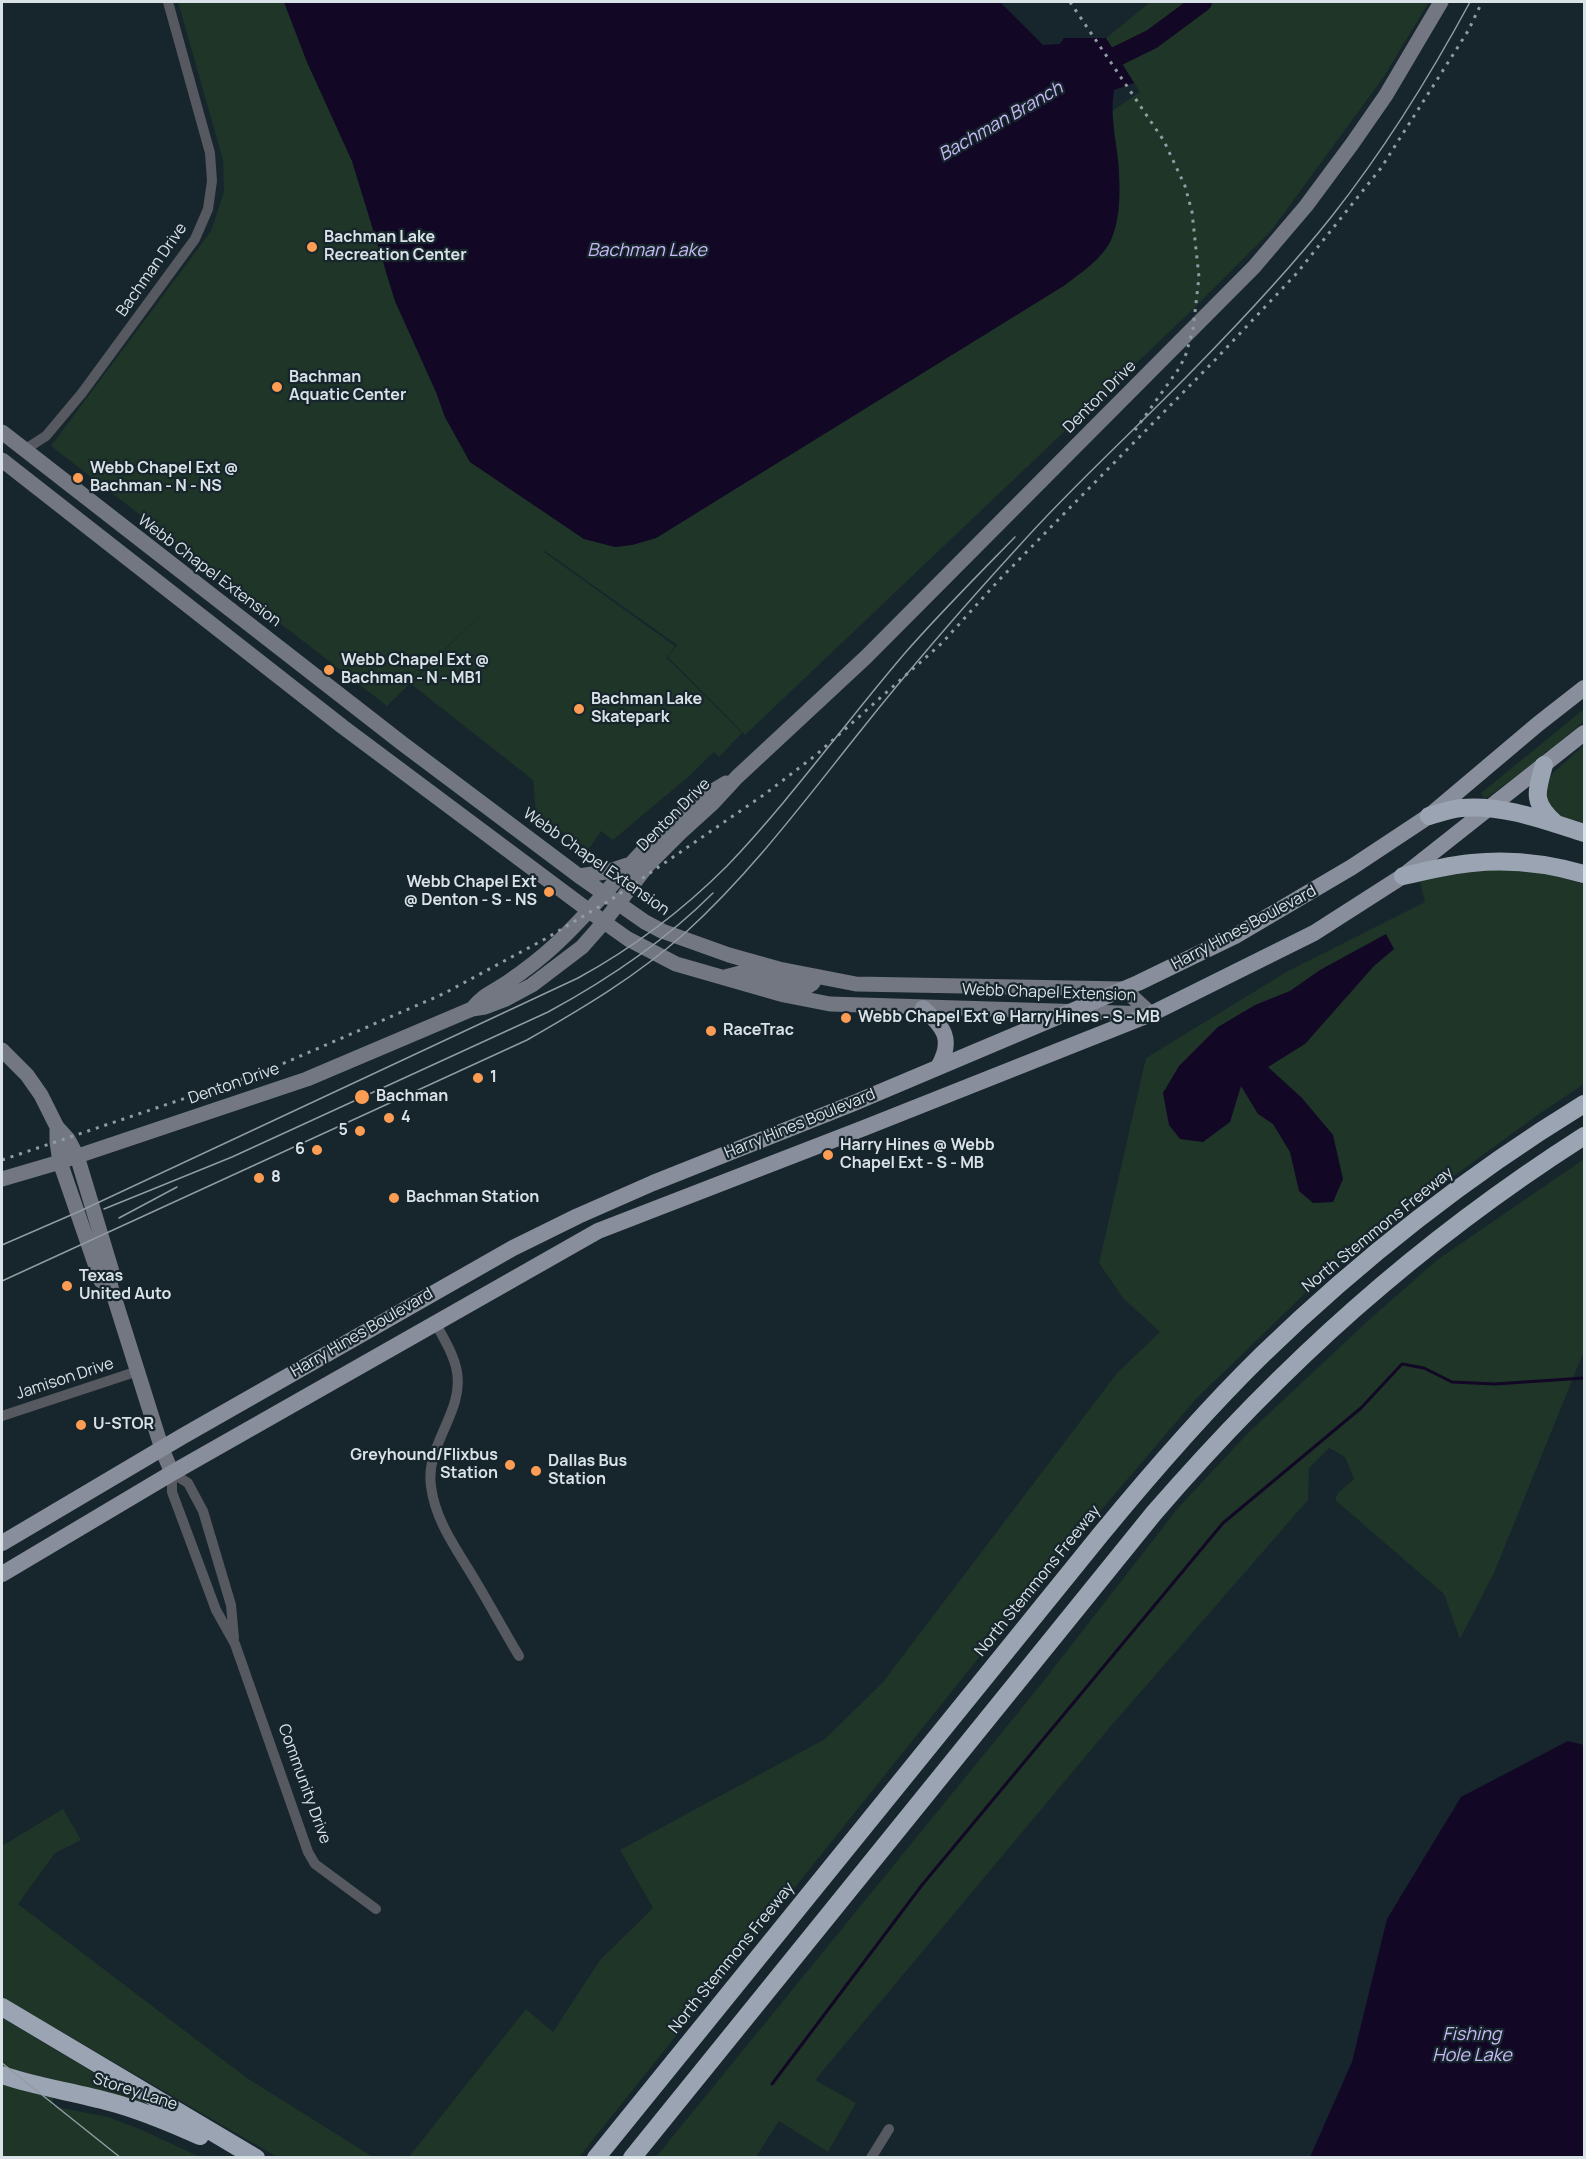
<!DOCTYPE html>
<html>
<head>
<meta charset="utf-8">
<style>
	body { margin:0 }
	#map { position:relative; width:1586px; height:2159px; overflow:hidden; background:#17252c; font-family:Manrope,sans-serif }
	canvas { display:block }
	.frame { position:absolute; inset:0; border:3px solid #d9e2e7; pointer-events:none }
</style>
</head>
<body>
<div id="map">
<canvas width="1586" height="2159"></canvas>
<div class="frame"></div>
</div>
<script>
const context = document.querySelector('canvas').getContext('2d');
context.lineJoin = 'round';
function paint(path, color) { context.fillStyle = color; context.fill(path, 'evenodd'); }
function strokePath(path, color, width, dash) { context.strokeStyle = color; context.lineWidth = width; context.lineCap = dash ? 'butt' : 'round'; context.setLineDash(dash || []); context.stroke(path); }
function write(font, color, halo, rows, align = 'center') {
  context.font = font + ' Manrope,sans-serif'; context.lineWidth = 4.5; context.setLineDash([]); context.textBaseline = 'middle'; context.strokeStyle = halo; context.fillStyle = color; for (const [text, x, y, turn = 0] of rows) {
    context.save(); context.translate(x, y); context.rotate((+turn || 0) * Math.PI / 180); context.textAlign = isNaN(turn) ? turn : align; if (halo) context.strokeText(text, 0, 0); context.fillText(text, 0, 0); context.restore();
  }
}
const green = new Path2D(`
	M178,2H284L307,62L352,161L395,301L436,392L445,417L470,462L584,539L632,545L656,538L1065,285L1118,210L1119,170L1112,111L1140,92L1106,38L1150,2H1429L1383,78L1271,231L1188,314L745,735L668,657L677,645L545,551L544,552L675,646L667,658L742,733L719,757L714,752L687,778L613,840L601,831L589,849L536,815L533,780L411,684L490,605L387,706L51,446L211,231L224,192L223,160Z
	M1584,709V721L1550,750L1546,751L1542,757L1485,799L1481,793Z
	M1584,745V824L1558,816L1547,807L1544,785L1553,773Z
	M1504,869L1541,872L1584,884V1084L1539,1114L1376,1233L1322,1277L1196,1399L1037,1585L579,2157L408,2158L526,2009L553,2032L600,1960L653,1908L620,1850L825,1739L883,1682L1117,1373L1160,1332L1123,1298L1099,1263L1146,1058L1288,971L1425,902L1420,881L1467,870Z
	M1584,1159V1351L1494,1573L1460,1639L1444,1594L1335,1500L1338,1493L1354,1479L1345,1457L1329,1448L1309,1468L1308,1500L1111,1726L815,2080L856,2103L828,2152L779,2121L756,2157H656L1038,1688L1178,1508L1248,1433L1372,1317L1437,1260Z
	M63,1809L81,1840L55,1853L18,1904L247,2078L373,2157H277L2,1997V1846Z
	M2,2018L147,2104L145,2106L56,2084L52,2106L108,2117L142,2130L200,2157H2Z`);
const water = new Path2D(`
	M284,2H1000L1043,45L1060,44L1064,38H1106L1134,83L1114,90C1111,108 1113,126 1116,145C1120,173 1123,214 1111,240C1102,259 1081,273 1065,285L656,538L632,545L615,547L584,539L470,462L445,417L436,392L395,301L352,161L307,62Z
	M1386,934L1394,949L1374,966L1305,1044L1268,1067L1302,1098L1333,1135L1343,1179L1333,1202L1313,1203L1299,1191L1290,1152L1273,1124L1258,1114L1241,1086L1230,1122L1203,1142L1180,1139L1169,1125L1163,1093L1179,1066L1218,1027L1255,1005L1290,991L1320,970Z
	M1568,1741L1584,1745V2157H1310L1352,2062L1387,1919L1461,1797Z`);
const stream = new Path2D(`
	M772,2084L922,1885L1223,1523L1361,1408L1402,1364L1424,1368L1452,1382L1495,1384L1584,1378`);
const river = new Path2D(`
	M1093,68L1152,39L1202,2`);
const street = new Path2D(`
	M24,450L46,436L82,393L195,239L208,209L212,181L210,153L168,2
	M435,1322C443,1338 454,1354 457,1372C464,1412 425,1445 431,1486C435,1521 458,1551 475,1580C490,1605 504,1631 519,1656
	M2,1416L138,1371
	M172,1473V1492L216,1610L235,1644L308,1852L315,1864L376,1909
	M172,1473L188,1483L203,1511L231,1605L234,1638
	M871,2158L889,2129`);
const secondary = new Path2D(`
	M2,432L403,744L579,876L645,922L662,931L729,955L779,969L856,984L1124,989L1151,1014
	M2,460L343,727L604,922L628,939L676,964L784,995L830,1004L1151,1014
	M579,876L606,872L627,865
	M725,977L744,972L807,987L813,983L815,976
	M472,1009C484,994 493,992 508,982C524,971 540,959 555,945C613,892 655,822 726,783
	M2,1050L27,1075L41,1095L57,1127L68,1139L77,1156L113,1275L110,1284L162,1449L172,1473
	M57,1127V1142L60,1162L101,1281L110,1284
	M2,1179L60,1162L307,1079L472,1009L485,1007L506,999L532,985L582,947L604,922L648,865L680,833L713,803L737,777L866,657L1254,267L1306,206L1352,144L1386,95L1441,2`);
const primary = new Path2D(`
	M923,1008C944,1027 954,1040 938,1067
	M2,1543L183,1436L513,1248L578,1216L653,1183L854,1103L1138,983L1235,936L1352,867L1429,816L1538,724L1584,688
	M2,1574L172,1473L598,1231L864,1128L1151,1014L1314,933L1403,876L1584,733`);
const highway = new Path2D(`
	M1544,765C1536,793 1532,802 1555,823
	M1429,816C1440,813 1451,809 1461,808C1502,804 1546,821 1584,833
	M1403,876C1426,871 1449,865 1472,863C1509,859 1549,864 1584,874
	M2,2007L256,2158
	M2,2075C37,2087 74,2092 110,2102C141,2110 171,2123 200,2136
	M596,2158L1101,1534C1152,1472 1205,1411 1262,1355C1360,1260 1468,1175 1584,1104
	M632,2158L1154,1513C1283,1364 1418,1242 1584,1136`);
const tram = new Path2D(`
	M104,1209L232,1157L548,1012C609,979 664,942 713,893
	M119,1218L177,1187
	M2,1245L78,1212L578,978C633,948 683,910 727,866C791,799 845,723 905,653C940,613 978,575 1015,537
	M2,1281L527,1040C583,1008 637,976 685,933C752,872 806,799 862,729C912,666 965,605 1019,546C1074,484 1136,429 1194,369C1242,320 1289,270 1332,216C1384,150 1430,76 1470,2
	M2,2063L121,2158`);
const rail = new Path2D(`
	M1070,2L1164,141L1185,186L1192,212L1199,277L1193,329L1186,354L1180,367L1133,433
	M2,1160L266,1071L443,994L545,939L612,899L765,794L816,755L942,643L1000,579L1215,360L1297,273L1381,168L1468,31L1482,2`);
const markers = [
	[312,247,6,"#fc9d53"],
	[277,387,6,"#fc9d53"],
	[78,478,6,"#fc9d53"],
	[329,670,6,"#fc9d53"],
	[579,709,6,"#fc9d53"],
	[549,892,6,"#fc9d53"],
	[846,1018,6,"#fc9d53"],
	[711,1031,6,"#fc9d53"],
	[478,1078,6,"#fc9d53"],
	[362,1097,8,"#fc9d53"],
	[389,1118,6,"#fc9d53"],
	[360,1131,6,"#fc9d53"],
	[317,1150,6,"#fc9d53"],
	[828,1155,6,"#fc9d53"],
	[259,1178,6,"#fc9d53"],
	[394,1198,6,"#fc9d53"],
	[67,1286,6,"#fc9d53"],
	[81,1425,6,"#fc9d53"],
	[510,1465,6,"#fc9d53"],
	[536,1471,6,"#fc9d53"]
];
const poiNames = [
	["Bachman Lake",324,238],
	["Recreation Center",324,256],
	["Bachman",289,378],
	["Aquatic Center",289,396],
	["Webb Chapel Ext @",90,469],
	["Bachman - N - NS",90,487],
	["Webb Chapel Ext @",341,661],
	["Bachman - N - MB1",341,679],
	["Bachman Lake",591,700],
	["Skatepark",591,718],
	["Webb Chapel Ext",537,883,"right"],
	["@ Denton - S - NS",537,901,"right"],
	["Webb Chapel Ext @ Harry Hines - S - MB",858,1018],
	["RaceTrac",723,1031],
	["1",490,1078],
	["Bachman",376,1097],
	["4",401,1118],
	["5",348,1131,"right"],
	["Harry Hines @ Webb",840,1146],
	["Chapel Ext - S - MB",840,1164],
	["6",305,1150,"right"],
	["8",271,1178],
	["Bachman Station",406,1198],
	["Texas",79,1277],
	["United Auto",79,1295],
	["U-STOR",93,1425],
	["Greyhound/Flixbus",498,1456,"right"],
	["Station",498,1474,"right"],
	["Dallas Bus",548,1462],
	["Station",548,1480]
];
const streetNames = [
	["Bachman Drive",152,270,-55],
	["Denton Drive",1100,397,-45],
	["Webb Chapel Extension",209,571,37],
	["Denton Drive",674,815,-45],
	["Webb Chapel Extension",596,862,35],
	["Harry Hines Boulevard",1244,928,-28],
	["Webb Chapel Extension",1049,993,2],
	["Denton Drive",234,1084,-19],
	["Harry Hines Boulevard",800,1124,-22],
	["North Stemmons Freeway",1378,1230,-39],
	["Harry Hines Boulevard",362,1333,-30],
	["Jamison Drive",65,1379,-18],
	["North Stemmons Freeway",1038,1581,-51],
	["Community Drive",304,1784,70],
	["North Stemmons Freeway",732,1958,-51],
	["Storey Lane",135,2092,18]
];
const waterNames = [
	["Bachman Branch",1001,122,-30],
	["Bachman Lake",647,251],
	["Fishing",1472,2035],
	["Hole Lake",1472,2056]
];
paint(green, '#1e3528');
paint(water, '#120725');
strokePath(stream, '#120725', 3);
strokePath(river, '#120725', 20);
strokePath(street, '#56595f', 10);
strokePath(secondary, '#727781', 15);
strokePath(primary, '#888e9b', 16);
strokePath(highway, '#9ba4b2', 18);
strokePath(tram, '#919ca2', 1.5);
strokePath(rail, '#919ca2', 3, [3, 6]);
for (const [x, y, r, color] of markers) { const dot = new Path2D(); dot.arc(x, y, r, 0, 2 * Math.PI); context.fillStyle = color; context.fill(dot); strokePath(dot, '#17252c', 2); }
write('bold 16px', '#d9e2e7', '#17252c', poiNames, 'left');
write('16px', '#d9e2e7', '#17252c', streetNames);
write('italic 18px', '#c9b9f8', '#17252c', waterNames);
</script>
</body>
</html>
